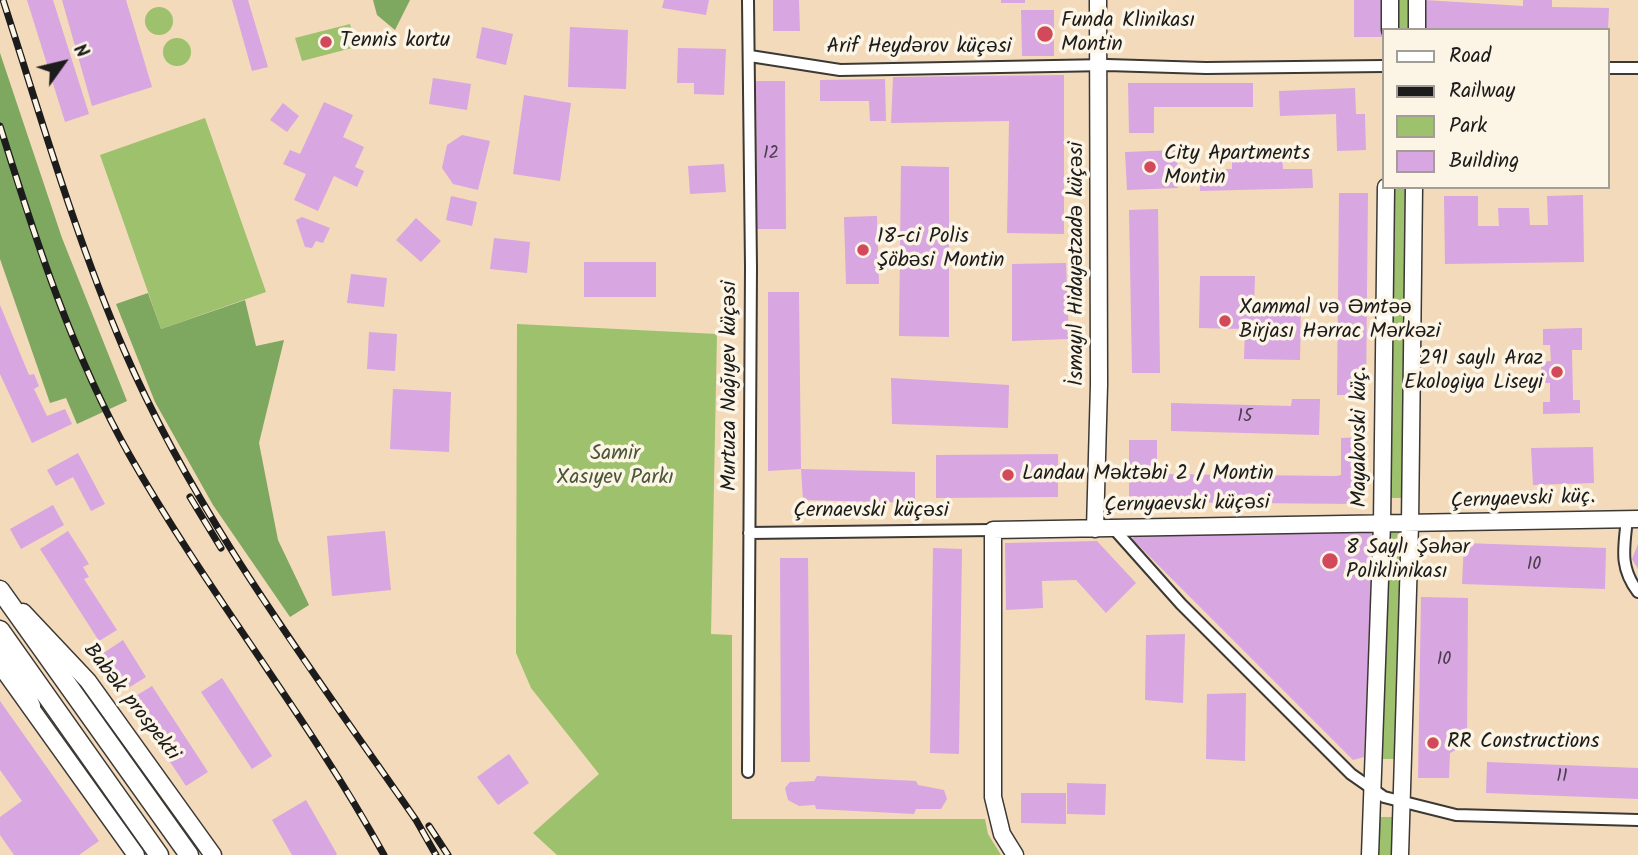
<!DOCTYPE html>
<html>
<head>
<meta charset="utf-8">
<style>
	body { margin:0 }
	#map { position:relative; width:1638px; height:855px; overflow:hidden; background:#f3dabb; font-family:Kalam,sans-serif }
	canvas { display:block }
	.legend { position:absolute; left:1382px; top:28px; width:228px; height:161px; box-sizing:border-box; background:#fcf5e5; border:2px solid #a29e95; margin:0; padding:9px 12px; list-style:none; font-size:21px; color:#1c1c1c }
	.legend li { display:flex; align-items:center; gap:14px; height:35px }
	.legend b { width:35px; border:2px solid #a29e95 }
	.north { position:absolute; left:28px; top:28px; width:70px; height:70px; -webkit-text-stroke:5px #fcf5e5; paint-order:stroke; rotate:56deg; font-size:19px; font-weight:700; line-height:28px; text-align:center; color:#1c1c1c }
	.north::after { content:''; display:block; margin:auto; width:24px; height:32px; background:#1c1c1c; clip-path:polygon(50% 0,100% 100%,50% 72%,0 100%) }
</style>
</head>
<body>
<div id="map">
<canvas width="1638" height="855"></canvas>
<ul class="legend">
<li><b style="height:9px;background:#fff"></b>Road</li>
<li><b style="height:9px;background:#1c1c1c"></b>Railway</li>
<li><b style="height:19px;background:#9dc16c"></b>Park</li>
<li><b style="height:19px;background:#d8a6e1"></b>Building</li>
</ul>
<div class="north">N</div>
</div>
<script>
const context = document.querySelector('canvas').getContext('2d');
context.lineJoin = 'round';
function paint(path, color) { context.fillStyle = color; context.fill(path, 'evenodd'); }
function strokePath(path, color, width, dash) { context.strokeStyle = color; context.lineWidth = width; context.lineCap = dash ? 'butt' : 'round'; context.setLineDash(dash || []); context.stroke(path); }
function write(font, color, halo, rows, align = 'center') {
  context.font = font + ' Kalam,sans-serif'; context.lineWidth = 7; context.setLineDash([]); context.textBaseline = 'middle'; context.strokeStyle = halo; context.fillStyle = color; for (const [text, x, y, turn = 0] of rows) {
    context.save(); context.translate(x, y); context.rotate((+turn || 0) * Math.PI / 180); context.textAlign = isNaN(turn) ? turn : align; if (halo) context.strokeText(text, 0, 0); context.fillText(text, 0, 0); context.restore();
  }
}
const green = new Path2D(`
	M1397,0H1412L1411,30H1397Z
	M145 21a14 14 0 1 1 28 0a14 14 0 1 1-28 0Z
	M350,24L356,47L302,61L295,38Z
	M163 52a14 14 0 1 1 28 0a14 14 0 1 1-28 0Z
	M205,118L266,292L161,329L100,155Z
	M1394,187H1408L1401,498H1387Z
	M517,324L717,334L711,634L732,635V819H985L988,834L1001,855H557L533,833L599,774L531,688L516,653Z
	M1388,528L1402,529L1394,759H1380Z
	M1379,817H1393L1392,855H1378Z`);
const forest = new Path2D(`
	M373,0H410L395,30L377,15Z
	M0,53L62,238L127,401L77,424L66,398L50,403L0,259Z
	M148,293L161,329L245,300L256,346L284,340L259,443L278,540L309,605L290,617L213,505L155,402L116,304Z`);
const building = new Path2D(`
	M27,0H53L89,114L65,122Z
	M62,0H126L152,87L92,106Z
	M232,0H248L268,67L252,71Z
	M664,0H709L706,15L662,8Z
	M773,0H799L800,31H773Z
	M1001,0H1025V3H1001Z
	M1354,0H1382V37H1354Z
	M1424,0L1523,6V0H1552V7L1609,8L1608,30H1423Z
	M1021,10H1054V56H1022Z
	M482,27L513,34L506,65L476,58Z
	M570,27L628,30L626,89L568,87Z
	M678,48L726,49L724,95L694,94V83H677Z
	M1064,75V234L1007,233L1009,121L891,123L893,77Z
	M433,78L471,84L467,110L429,104Z
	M885,79L886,121H870L869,101H820V80Z
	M756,81H785L786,229H757Z
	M1128,83H1253V107H1154V133H1129Z
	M1355,88L1356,114H1365L1366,150L1337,151L1336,114L1280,116L1279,91Z
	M524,95L571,103L560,181L513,174Z
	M324,102L353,115L343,137L364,147L355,167L364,171L357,187L334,176L318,211L294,200L306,174L283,164L290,150L300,154Z
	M283,103L299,116L287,132L270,120Z
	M462,135L490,141L478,190L453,184L442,168L447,145Z
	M1177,150L1178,188L1127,190L1125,152Z
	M1282,154L1283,169H1312L1313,188L1200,191V169H1232V155Z
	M724,164L726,192L690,194L688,166Z
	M901,166L949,167V337L899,336Z
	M1339,193H1368L1366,395H1337Z
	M1583,195L1584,262L1445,264L1444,196H1478V226H1499L1498,208H1529L1530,225H1548L1547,196Z
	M451,196L477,202L472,226L446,220Z
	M1158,209L1160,373H1132L1129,210Z
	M877,216L879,284H846L844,217Z
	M302,217L330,228L323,243L316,241L312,248L305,247L296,220Z
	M416,218L441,241L421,262L396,240Z
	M494,238L530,242L527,273L490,269Z
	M584,262H656V297H584Z
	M1066,263L1069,339L1012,341V264Z
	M351,274L387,278L384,307L347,303Z
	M1200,276H1255L1254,305H1301L1300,360L1244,359L1245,329L1199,328Z
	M768,292H799L801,469L768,471Z
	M0,305L29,375L34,374L39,386L34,389L47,416L65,409L72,424L32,443L0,374Z
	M1582,328V350H1572L1573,400H1580V413L1543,414V402H1550V383H1541V362L1551,361L1550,345H1543V329Z
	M369,332L397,334L395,371L367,369Z
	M891,378L1009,385L1008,428L892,424Z
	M393,389L451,392L449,452L390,449Z
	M1292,399H1320L1319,435L1171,431V403L1291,406Z
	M1364,437L1365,473L1348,475H1361L1360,504L1129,502V440H1157V474L1336,476L1341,475V438Z
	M1593,447L1594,483L1533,485L1531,448Z
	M78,453L105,504L91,511L73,477L56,486L47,470Z
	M1058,454V497L936,498V455Z
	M801,469L915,472V503L803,500Z
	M53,505L64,525L21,549L10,529Z
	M1373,527L1364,757L1353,760L1132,539L1141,530Z
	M68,531L89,564L83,567L89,577L84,579L117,630L99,641L40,549Z
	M385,531L391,590L332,596L327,536Z
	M1097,541L1136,583L1106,613L1076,580L1042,581L1043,608L1006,610L1005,543Z
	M1464,543L1606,548L1605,589L1462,584Z
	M1638,544V569L1632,559Z
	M933,548L962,549L959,754L930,753Z
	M780,558H808L810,762H781Z
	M1421,597L1468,598L1467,744L1450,753L1449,778H1418Z
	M1185,634L1183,703L1145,700L1146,635Z
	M123,640L146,677L125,690L102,654Z
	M222,678L272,756L252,769L201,692Z
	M152,686L208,772L186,786L129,700Z
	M1246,693L1245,761L1206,759L1207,694Z
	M0,701L99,841L79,855H14L0,835V817L22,801L0,770Z
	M509,754L529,783L498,805L477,777Z
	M1487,762L1638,768V799L1486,793Z
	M817,776L916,781L918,785L944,790L947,799L941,809H916L914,814L816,809L815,805L799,806L788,800L785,788L790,782L814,781Z
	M1067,783L1106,784L1105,815L1067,814Z
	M1021,793H1066V824L1021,823Z
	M306,800L337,854L336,855H292L272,820Z`);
const street = new Path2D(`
	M750,56L840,70L1107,65L1206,68L1384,66
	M1608,68H1638
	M1627,519C1624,548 1619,567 1638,592
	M1115,530L1181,604L1351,774L1384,797L1456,815L1638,820
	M749,533L993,530
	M748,772L751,267L748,0`);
const secondary = new Path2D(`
	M1390,30V0
	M1417,30V0
	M1095,529L1099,385L1098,0
	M23,612L88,681L213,855
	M0,665L136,855
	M1015,855L1002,834L993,797V530L1638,519
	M1370,855L1382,524L1386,187
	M1400,855L1410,524L1414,187`);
const primary = new Path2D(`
	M0,590L189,855
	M0,630L159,855
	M2,645L31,706`);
const rail = new Path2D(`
	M3,0C41,117 75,236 124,350C196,517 313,671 416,820L436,855
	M0,126C35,238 72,354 130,456C208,593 308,717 384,855
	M190,497L221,548
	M429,826L448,855`);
const markers = [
	[1045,34,9,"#d1495b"],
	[326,42,7,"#d1495b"],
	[1150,167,7,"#d1495b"],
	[863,250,7,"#d1495b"],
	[1225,321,7,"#d1495b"],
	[1557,372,7,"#d1495b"],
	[1008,475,7,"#d1495b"],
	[1330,561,9,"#d1495b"],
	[1433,743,7,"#d1495b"]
];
const numberNames = [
	["12",771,155],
	["15",1245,418],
	["10",1534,566],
	["10",1444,661],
	["11",1562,778]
];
const poiNames = [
	["Funda Klinikası",1061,22],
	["Montin",1061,46],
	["Tennis kortu",340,42],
	["City Apartments",1164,155],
	["Montin",1164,179],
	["18-ci Polis",877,238],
	["Şöbəsi Montin",877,262],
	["Xammal və Əmtəə",1239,309],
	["Birjası Hərrac Mərkəzi",1239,333],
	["291 saylı Araz",1543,360,"right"],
	["Ekologiya Liseyi",1543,384,"right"],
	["Landau Məktəbi 2 / Montin",1022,475],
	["8 Saylı Şəhər",1346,549],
	["Poliklinikası",1346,573],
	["RR Constructions",1447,743]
];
const streetNames = [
	["Arif Heydərov küçəsi",919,48],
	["İsmayıl Hidayətzadə küçəsi",1078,264,-90],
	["Murtuza Nağıyev küçəsi",731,386,-90],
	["Mayakovski küç.",1361,437,-90],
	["Çernyaevski küç.",1523,501,-2],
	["Çernyaevski küçəsi",1187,506,-1],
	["Çernaevski küçəsi",871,512],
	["Babək prospekti",130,703,52]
];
const parkNames = [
	["Samir",615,455],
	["Xasıyev Parkı",615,479]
];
paint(green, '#9dc16c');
paint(forest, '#7ea760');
paint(building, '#d8a6e1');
strokePath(street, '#3c3834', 14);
strokePath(secondary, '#3c3834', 19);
strokePath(primary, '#3c3834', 21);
strokePath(street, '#fff', 10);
strokePath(secondary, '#fff', 16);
strokePath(primary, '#fff', 18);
strokePath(rail, '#1c1c1c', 7);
strokePath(rail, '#fcf5e5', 4.5, [13]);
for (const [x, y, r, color] of markers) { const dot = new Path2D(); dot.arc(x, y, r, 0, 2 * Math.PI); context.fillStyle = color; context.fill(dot); strokePath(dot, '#fcf5e5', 2.5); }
write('18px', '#4b3e4d', null, numberNames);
write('21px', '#1c1c1c', '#fcf5e5', poiNames, 'left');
write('21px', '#1c1c1c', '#fcf5e5', streetNames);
write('21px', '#495638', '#fcf5e5', parkNames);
</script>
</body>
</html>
